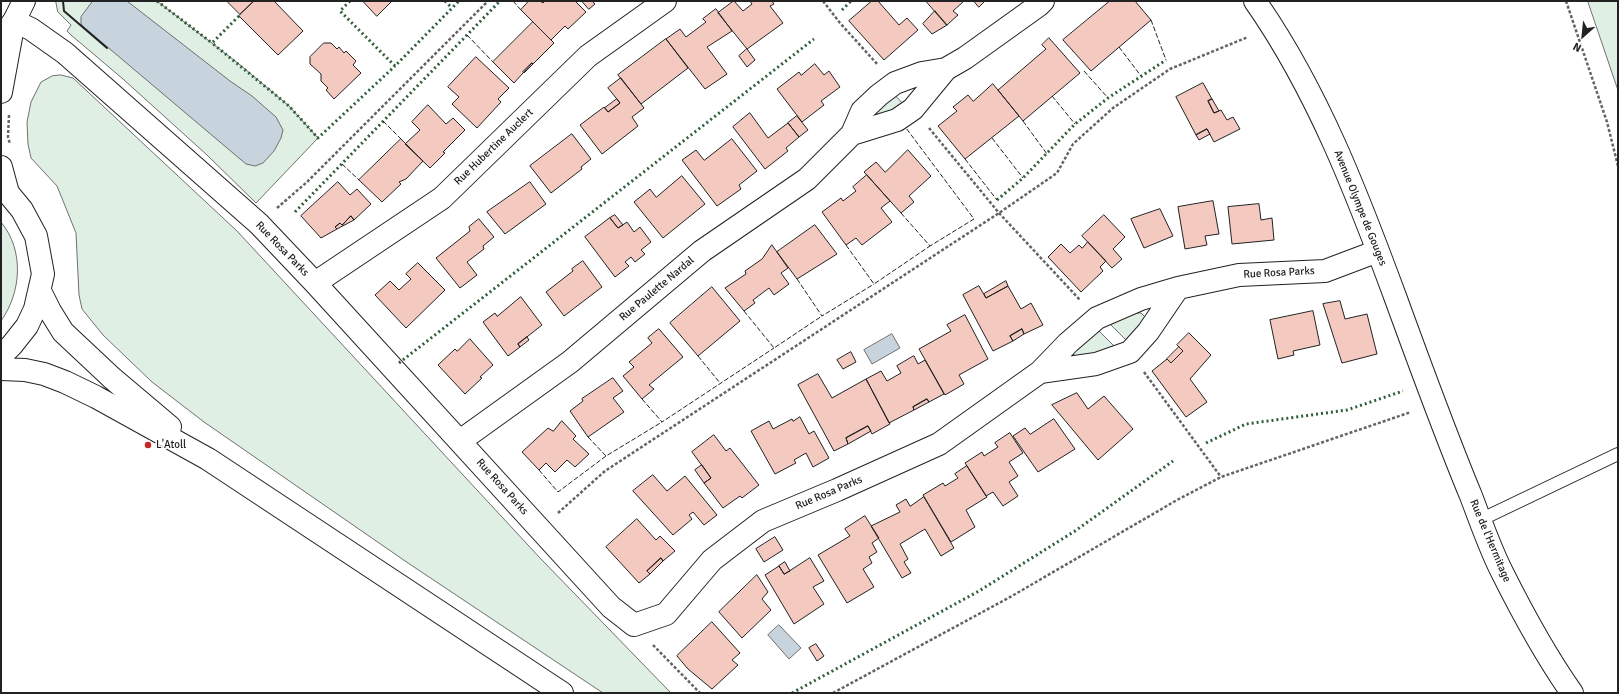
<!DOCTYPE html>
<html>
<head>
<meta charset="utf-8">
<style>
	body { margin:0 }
	#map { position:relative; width:1619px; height:694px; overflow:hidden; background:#fff; font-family:Signika,sans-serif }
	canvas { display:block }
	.frame { position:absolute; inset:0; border:2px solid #222; pointer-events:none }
	.north { position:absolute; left:1563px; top:16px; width:40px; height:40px; -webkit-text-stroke:3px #fff; paint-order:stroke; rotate:207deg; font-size:11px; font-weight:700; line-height:16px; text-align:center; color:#222 }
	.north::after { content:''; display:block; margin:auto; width:14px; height:18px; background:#222; clip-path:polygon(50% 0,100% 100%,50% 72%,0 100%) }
</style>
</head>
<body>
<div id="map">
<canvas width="1619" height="694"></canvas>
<div class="frame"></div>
<div class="north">N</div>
</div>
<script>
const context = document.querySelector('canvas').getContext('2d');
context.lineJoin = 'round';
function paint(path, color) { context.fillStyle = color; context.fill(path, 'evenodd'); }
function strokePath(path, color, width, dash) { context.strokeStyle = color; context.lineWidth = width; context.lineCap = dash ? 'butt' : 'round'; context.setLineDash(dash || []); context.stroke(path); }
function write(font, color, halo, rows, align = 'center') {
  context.font = font + ' Signika,sans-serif'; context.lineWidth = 3; context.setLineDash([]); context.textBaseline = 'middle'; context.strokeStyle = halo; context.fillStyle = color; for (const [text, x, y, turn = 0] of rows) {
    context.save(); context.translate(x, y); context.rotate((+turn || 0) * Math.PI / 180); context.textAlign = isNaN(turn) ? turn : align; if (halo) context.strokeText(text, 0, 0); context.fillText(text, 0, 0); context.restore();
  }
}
const green = new Path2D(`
	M56,1H157L239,64L289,106L318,138L256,203L207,155L123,79L71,35L67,31L71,25L58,12Z
	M1588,1H1618V90Z
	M61,75L73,78L237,231L540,558L671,693H603L408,563L204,422L152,382L103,335L82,309L79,295L76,233L57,186L31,158L28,144L27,122L31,102L41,82L52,76Z
	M893,93L905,106L874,121L869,112Z
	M1,222C25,251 21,293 1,321Z
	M1135,313H1141L1146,318L1129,343L1107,321Z
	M1096,328L1118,350L1077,357L1073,354L1072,350Z`);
const water = new Path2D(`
	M93,1H127L230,81L252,96L276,117L283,130L281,138L274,151L263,163L255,166L246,164L85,28L81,24V17Z
	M892,334L900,348L872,364L864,350Z
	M779,625L801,648L789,659L768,635Z`);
const building = new Path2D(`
	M227,1H254L240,14Z
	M254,1H274L303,31L278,55L239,16Z
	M363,1H392L377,16Z
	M529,1H540L543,3L545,1H575L586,12L568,29L565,26L551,40L521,10Z
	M582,1H592L595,4L589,9Z
	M734,1L743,11L752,4L750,1H772L774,4L770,6L783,23L747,49L718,13Z
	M872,1H878L899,25L907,18L918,30L884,60L849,21Z
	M926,1H964L953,11L958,15L947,25Z
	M974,1H985L979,7Z
	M1110,1H1135L1151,20L1091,71L1063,40Z
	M716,9L732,31L707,47L727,74L705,89L666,39L680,29L686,37L706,22L703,19Z
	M935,11L947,25L932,34L923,24Z
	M533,22L554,43L533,64L532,63L514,83L493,62Z
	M1049,38L1080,73L1023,121L998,90L1046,49L1042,45Z
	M666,39L688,68L641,104L618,75Z
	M324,43H331L337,49L339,47L344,53L346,51L356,61L353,65L361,73L334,99L326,90L328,88L321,81V74L310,64V57Z
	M747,49L755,60L747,67L739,56Z
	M476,57L509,88L498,99L501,102L477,128L452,104L459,97L448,87Z
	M532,63L533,64L524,73L523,72Z
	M815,64L824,75L829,71L840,87L821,101L824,105L802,122L777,89L799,72L801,75Z
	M621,78L644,108L632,117L638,126L602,154L580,125L604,107L608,112L620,103L608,88Z
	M1203,83L1212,99L1208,101L1214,113L1221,110L1227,120L1233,117L1240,129L1214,142L1207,129L1196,135L1176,97Z
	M993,84L1019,116L965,159L938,126L957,111L953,107L968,95L973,101Z
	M617,99L620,103L608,112L605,108Z
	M1212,99L1219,111L1214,113L1208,101Z
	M428,105L446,124L453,118L465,130L443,152L445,153L430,168L405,144L420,130L412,122Z
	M750,113L768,138L788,123L799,137L786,148L788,151L765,169L733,127Z
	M797,116L808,130L799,137L788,123Z
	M1207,129L1210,134L1199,140L1196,135Z
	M572,134L591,159L581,167L582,169L551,193L530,166Z
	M401,139L423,161L406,179L399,182L401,184L382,202L359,180Z
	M732,139L757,171L739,185L741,189L717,206L682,160L696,150L704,160Z
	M908,150L931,176L909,196L914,202L901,213L864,172L876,162L885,172Z
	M867,175L890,201L881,208L892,222L862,245L856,238L846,245L822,212L841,198L843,201L856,191L853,187Z
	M682,176L705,204L663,238L634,202L650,189L656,197Z
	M338,182L350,195L357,189L371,204L354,220L351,216L342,225L340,223L335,227L337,229L321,238L301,216Z
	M530,182L546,204L505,234L487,212Z
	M1213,201L1219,234L1205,236L1207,245L1185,249L1178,207Z
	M1259,204L1261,220L1272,218L1274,240L1232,244L1228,207Z
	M1160,209L1173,236L1144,248L1131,219Z
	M615,215L623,225L618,228L610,218Z
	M1104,215L1125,237L1113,249L1122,259L1112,268L1082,236Z
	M351,216L354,220L337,229L335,227L340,223L342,225Z
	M610,218L618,228L627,222L634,232L640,227L651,242L641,250L645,254L635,262L631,257L625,262L629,266L615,277L585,237Z
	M479,219L494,237L483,246L484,249L467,262L477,275L460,288L436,258L470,231L469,227Z
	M815,225L837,254L797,279L777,252Z
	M1088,242L1106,261L1100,267L1103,271L1081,292L1048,257L1061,244L1070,253L1079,245L1082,248Z
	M772,245L788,268L781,273L789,284L774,295L769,288L753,300L755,303L744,311L725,288L746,274L745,271L762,259Z
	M583,261L602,287L564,316L546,292L573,271L572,269Z
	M418,263L445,290L406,328L375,295L390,281L399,290L411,279L406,274Z
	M1006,281L1008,286L986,298L984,294Z
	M979,286L986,298L1008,286L1021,309L1031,303L1043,325L1024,334L1022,329L1010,336L1013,341L993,351L963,295Z
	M712,287L740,321L698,356L670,323Z
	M521,297L542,325L518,344L520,347L508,356L483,322L495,313L497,316Z
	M1340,301L1345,319L1367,314L1377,354L1342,363L1323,304Z
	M1313,311L1320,345L1293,351L1294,355L1278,359L1270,320Z
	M965,315L988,359L959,375L964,384L945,395L919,349L951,331L947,325Z
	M659,329L683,357L649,385L654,389L642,399L623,376L634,367L629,362L652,343L648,338Z
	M1022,329L1024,334L1013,341L1010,336Z
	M1189,333L1211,355L1190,379L1207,402L1186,417L1152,371L1167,359L1171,363L1183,351L1177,345Z
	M527,337L529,340L520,347L518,344Z
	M470,339L493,365L480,377L482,378L465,394L438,365L455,349L457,351Z
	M1179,347L1183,351L1171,363L1167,359Z
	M851,352L856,362L843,369L837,360Z
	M914,356L918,364L925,360L944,394L929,402L927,399L913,407L914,410L889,423L866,379L881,371L887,381L901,373L897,366Z
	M818,374L832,398L866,379L890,424L872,434L868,426L846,438L848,444L834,451L798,385Z
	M613,378L623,391L613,398L624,412L588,437L570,411L583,401L582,399Z
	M1077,393L1088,409L1104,396L1133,429L1098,460L1052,405Z
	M927,399L929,402L914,410L913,407Z
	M800,417L809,434L814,431L829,458L813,467L806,453L794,460L796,463L775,474L751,431L769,421L773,429L792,419L793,421Z
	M1054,419L1075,449L1038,472L1013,436L1025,428L1030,434Z
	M562,421L576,436L573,439L589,454L575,467L567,460L555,472L546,463L539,470L522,452L548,428L553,431Z
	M868,426L871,431L848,444L846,438Z
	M1010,433L1023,453L1009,462L1018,476L1009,482L1018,496L1003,506L993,492L986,496L965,463L982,452L984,456L998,447L995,443Z
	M714,435L726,451L730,448L759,485L742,498L740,496L723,508L704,483L711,478L692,452Z
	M702,465L711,478L704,483L695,470Z
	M967,466L987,497L966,510L975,527L951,542L923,495L943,483L945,486L958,478L955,474Z
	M653,475L667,491L685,476L717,515L704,525L693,512L689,515L692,519L673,535L633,491Z
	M924,497L954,548L941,556L925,529L900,544L908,559L904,562L911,573L902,578L871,526L900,512L896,505L906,499L910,506Z
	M865,516L879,538L872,543L877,552L869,557L872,563L863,569L874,587L847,603L818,555L850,536L845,529Z
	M637,519L656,540L660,536L675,551L663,561L661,558L647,571L650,574L639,583L606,547Z
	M775,537L783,550L764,562L756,549Z
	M661,558L663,561L650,574L647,571Z
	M810,558L824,581L813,587L824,604L794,624L765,575L779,566L784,574Z
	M785,562L790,571L784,574L779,566Z
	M757,575L768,592L762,599L771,610L742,638L719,612Z
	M712,622L740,653L732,660L738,665L712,689L688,669L677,656Z
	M816,644L824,656L817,661L809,648Z`);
const path = new Path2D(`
	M823,1L840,23L878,65
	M1566,1L1607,122L1618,166
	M9,115L8,137L10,144
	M929,128L999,213L1080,300
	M277,208L307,182L488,1
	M1144,372L1221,477
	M558,513L605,471L999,213L1057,173L1073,144L1113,108L1170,69L1248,37
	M653,645L700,693
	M833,693L1012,596L1177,500L1221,477L1411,412`);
const lane = new Path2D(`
	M1480,520L1618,454`);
const street = new Path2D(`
	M1255,1C1318,91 1358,196 1396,299C1420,365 1444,431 1471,496C1481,522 1490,549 1503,574C1523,614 1546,656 1572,693
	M14,21L31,29L65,53L259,224L315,283L611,607L634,625L666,614L712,560L763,521L837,490L939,444L1040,372L1068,343L1097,318L1141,299L1178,288L1239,275L1325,271L1378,251
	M852,134L897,120L913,109L946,69
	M315,283L442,198L588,56L665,1
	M1040,372L1096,364L1130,352L1148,332L1178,288
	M460,441L570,362L702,251L807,179L852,134L862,111L879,95L895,83L922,73L946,69L965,58L1039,5L1043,1`);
const secondary = new Path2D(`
	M6,32L14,21L24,1
	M1,92L14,21
	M1,167L8,193
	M1,188L8,193L22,210L36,236L43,274L35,309L27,326L12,345L1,356
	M40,291L50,311L63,332L112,378L170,427
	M1,369L25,370L44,374L65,382L96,397L208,459L562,693`);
const hedge = new Path2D(`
	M157,1L212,43
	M350,1L340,11L395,66L459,1
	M445,1L452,8
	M842,10L851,1
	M239,16L212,43L289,106L318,138L395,66
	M997,200L1023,178L1075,124L1108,98L1166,60
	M295,212L500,1
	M399,363L814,39
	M1206,443L1246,424L1347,410L1403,391
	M792,693L979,591L1075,531L1173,461`);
const fence = new Path2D(`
	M513,1L521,10
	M1151,20L1166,60
	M467,35L493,62
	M1119,47L1141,76
	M1084,71L1108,98
	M1052,96L1075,124
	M383,121L401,139
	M1023,121L1047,154
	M992,138L1023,178
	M965,159L997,200
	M342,164L359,180
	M901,213L930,246L974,219L906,128
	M846,245L874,284L930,246
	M797,279L822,316L874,284
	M744,311L774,348L822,316
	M698,356L720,383
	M642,399L662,422L774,348
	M588,437L606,456L662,422
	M539,470L558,492L606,456`);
const wall = new Path2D(`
	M63,1L64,11L107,48`);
const markers = [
	[148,445,4,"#c62828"]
];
const streetNames = [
	["Rue Hubertine Auclert",494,147,-44],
	["Avenue Olympe de Gouges",1360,208,68],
	["Rue Rosa Parks",282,249,46],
	["Rue Rosa Parks",1279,273,-3],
	["Rue Paulette Nardal",657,289,-40],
	["Rue Rosa Parks",502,487,48],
	["Rue Rosa Parks",829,493,-23],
	["Rue de l'Hermitage",1490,541,67]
];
const poiNames = [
	["L'Atoll",156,445]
];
paint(green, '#e0efe3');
strokePath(green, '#6f6f6f', 1);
paint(water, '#c7d3dd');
strokePath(water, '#6f6f6f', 1);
paint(building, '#f3c9c0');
strokePath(building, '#222', 1);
strokePath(lane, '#222', 14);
strokePath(street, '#222', 24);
strokePath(secondary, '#222', 24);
strokePath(path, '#646464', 2.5, [3, 2]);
strokePath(lane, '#fff', 12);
strokePath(street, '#fff', 22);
strokePath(secondary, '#fff', 22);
strokePath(hedge, '#2f5e38', 3, [2, 3]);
strokePath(fence, '#222', 1, [5, 2]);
strokePath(wall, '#222', 2);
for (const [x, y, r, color] of markers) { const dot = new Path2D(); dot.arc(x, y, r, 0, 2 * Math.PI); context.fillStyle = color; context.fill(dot); strokePath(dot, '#fff', 1.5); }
write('11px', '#222', '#fff', streetNames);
write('11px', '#222', '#fff', poiNames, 'left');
</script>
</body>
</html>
